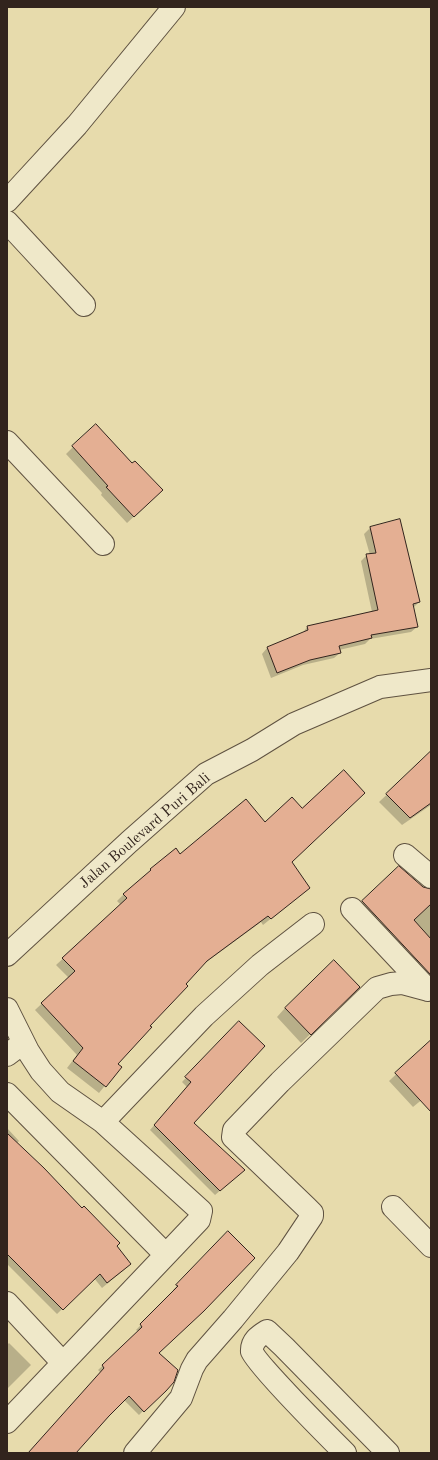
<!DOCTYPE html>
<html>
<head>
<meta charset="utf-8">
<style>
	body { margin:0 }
	#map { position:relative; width:438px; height:1460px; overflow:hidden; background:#e7dbac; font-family:"Old Standard TT",serif }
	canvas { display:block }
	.frame { position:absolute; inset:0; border:8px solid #32241d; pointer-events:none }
</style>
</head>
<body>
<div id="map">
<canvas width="438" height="1460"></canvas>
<div class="frame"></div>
</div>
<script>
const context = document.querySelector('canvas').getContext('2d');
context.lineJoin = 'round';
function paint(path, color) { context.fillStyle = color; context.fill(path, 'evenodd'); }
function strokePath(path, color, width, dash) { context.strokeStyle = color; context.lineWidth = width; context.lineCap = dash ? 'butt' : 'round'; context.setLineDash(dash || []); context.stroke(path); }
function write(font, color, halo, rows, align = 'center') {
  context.font = font + ' "Old Standard TT",serif'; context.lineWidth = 4; context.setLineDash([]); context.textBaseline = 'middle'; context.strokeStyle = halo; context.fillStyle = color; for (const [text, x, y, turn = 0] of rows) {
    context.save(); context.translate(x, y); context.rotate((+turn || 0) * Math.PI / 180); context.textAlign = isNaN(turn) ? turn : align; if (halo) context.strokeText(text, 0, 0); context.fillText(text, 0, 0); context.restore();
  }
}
const shadow = new Path2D(`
	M73,447L155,497L127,523L101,495L102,493L66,454Z
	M400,520L419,602L413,608L417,627L411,632L370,639L365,644L339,650L340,653L334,658L303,665L271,678L262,654L267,648L302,634L307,627L372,612L361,561L367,555H370L364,534L370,528Z
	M431,753V805L402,825L379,802Z
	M180,855L291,862L309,888L263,925L261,922L201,966L116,1064L120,1067L99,1093L67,1068L77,1055L35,1010L69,978L56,965L121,905L117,901L124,894Z
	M399,867L422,887L431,890V975L423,982L355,910Z
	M359,987L301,1043L277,1017L285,1008Z
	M239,1023L193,1123L244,1170L215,1195L150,1130L187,1087L182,1082Z
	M431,1041V1094L430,1093L413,1107L389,1081Z
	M7,1128L19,1141L17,1143L82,1209L116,1246L125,1269L102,1288L94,1278L57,1314L7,1264Z
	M228,1232L158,1353L173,1381L139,1415L124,1400L75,1453H28L101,1373L98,1370L139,1332L136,1330L174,1291L173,1290Z
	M9,1343L31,1365L7,1389V1345Z`);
const building = new Path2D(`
	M96,424L132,463L135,461L163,490L134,517L106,487L108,486L72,446Z
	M400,519L420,602L413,604L418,627L371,635L372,638L339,646L341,653L310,660L277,673L267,647L308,630L307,626L378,610L366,554L376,553L370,527Z
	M431,751V803L410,818L386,794Z
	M344,770L365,793L292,862L310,888L271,919L268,916L207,961L186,984L188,986L150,1026L152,1027L118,1064L122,1067L106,1087L73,1061L83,1048L41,1003L75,971L62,958L127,898L123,894L151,870L150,869L176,848L180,854L246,799L265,822L292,797L302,808Z
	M399,866L423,887L431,889V904L414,920L431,939V975L362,901Z
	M334,960L360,987L311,1035L285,1008Z
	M239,1021L265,1046L194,1123L245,1170L220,1191L154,1125L191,1082L185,1077Z
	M431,1040V1112L395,1073Z
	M7,1133L44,1168L82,1208L84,1206L120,1243L117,1246L131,1264L107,1283L100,1274L63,1310L7,1254Z
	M228,1231L255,1258L204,1311L159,1353L178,1370L174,1382L166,1391L144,1412L129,1396L109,1416L76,1453H28L104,1368L102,1365L142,1327L140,1324L178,1286L176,1285Z`);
const minor = new Path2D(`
	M7,201L77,125L174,7
	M7,222L84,305
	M7,442L103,544
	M405,855L431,877
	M352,909L428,990
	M7,955L129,842L206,774L252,750L294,724L380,687L431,680
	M7,1009L28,1051L41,1071L60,1092L103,1122L201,1211L199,1220L7,1422
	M7,1055L23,1043
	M7,1094L165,1254
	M103,1122L204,1016L260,965L313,924
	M393,1207L431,1246
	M7,1303L63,1363
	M135,1453L181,1398L192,1369L197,1360L233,1319L288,1252L312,1216V1213L306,1207L233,1137L234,1130L280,1082L377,988L391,984L402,983L428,990
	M345,1453C332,1440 253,1361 252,1352C251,1341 259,1336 267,1331L284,1347L388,1453`);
const streetNames = [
	["Jalan Boulevard Puri Bali",145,831,-41]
];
paint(shadow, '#0003');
paint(building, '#e4af93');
strokePath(building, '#32241d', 1);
strokePath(minor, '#5f5241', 24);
strokePath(minor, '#efe8c9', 22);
write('15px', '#32241d', '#efe8c9', streetNames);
</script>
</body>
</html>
